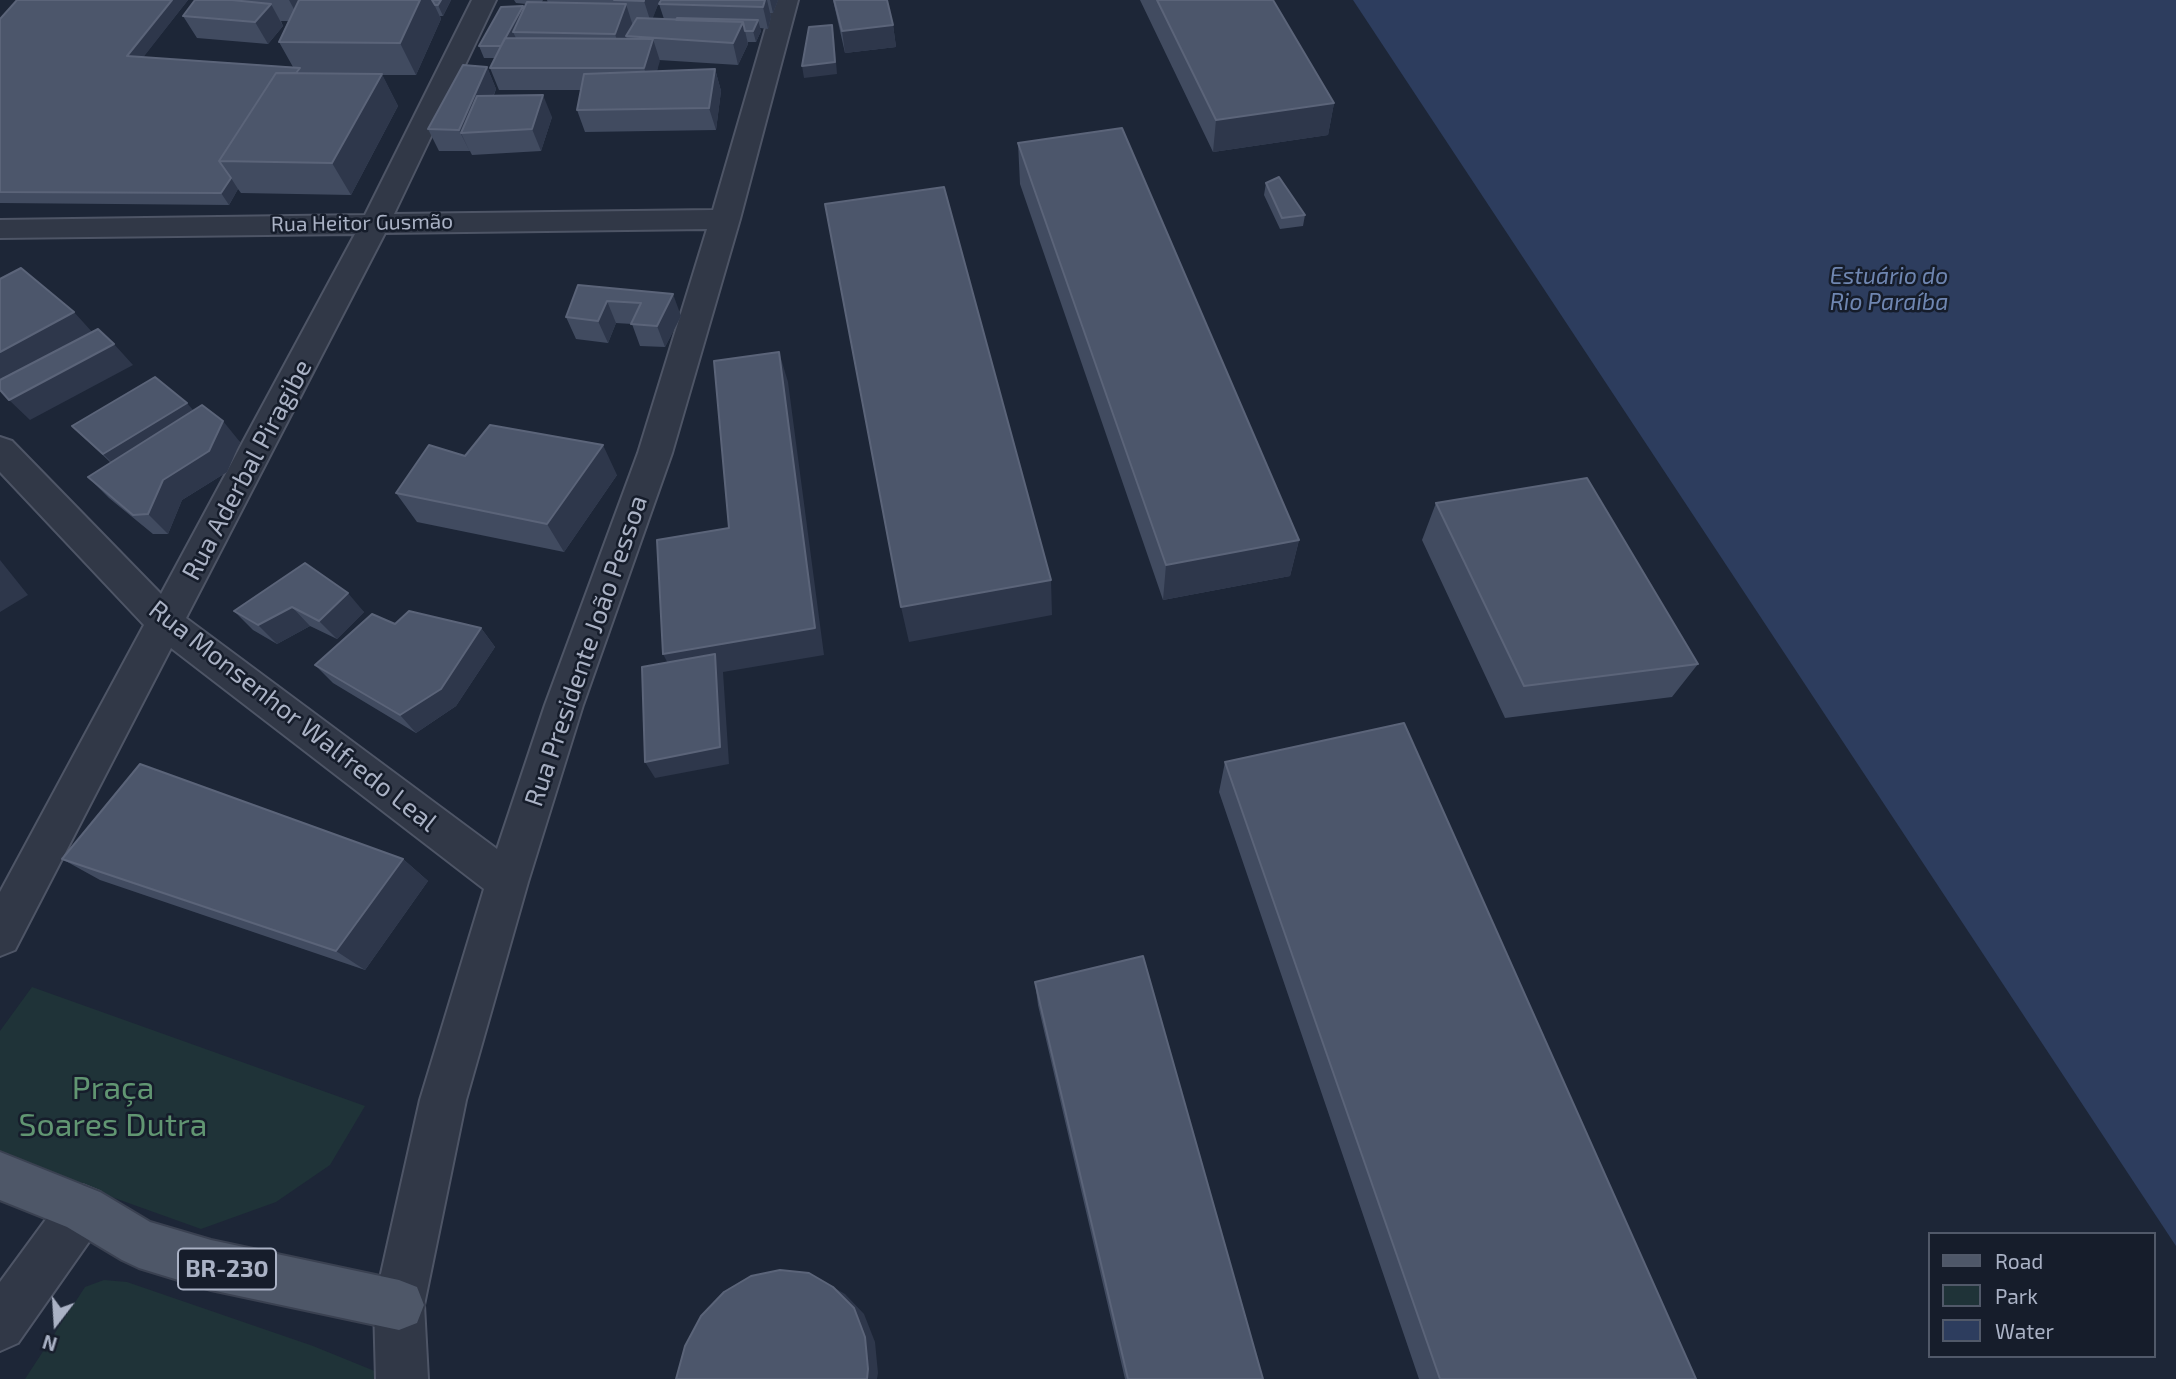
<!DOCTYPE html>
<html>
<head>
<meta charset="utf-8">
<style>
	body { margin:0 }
	#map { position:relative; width:2176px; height:1379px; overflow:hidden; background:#1d2637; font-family:"Exo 2",sans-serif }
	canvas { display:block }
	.legend { position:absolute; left:1928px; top:1232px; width:228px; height:126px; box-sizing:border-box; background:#161d2b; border:2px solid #515969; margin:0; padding:9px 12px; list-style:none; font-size:21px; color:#aab2c5 }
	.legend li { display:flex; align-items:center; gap:14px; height:35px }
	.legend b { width:35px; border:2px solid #515969 }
	.north { position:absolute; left:21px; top:1288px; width:70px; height:70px; -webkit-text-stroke:5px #161d2b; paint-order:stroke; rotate:197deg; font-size:19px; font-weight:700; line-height:28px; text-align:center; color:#aab2c5 }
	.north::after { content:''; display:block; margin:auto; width:24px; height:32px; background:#aab2c5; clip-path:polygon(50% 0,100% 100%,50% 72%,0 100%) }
</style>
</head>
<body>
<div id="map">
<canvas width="2176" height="1379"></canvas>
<ul class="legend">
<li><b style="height:9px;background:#4e5768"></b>Road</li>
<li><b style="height:19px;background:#1f3338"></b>Park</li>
<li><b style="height:19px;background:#2d3d5e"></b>Water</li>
</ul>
<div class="north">N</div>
</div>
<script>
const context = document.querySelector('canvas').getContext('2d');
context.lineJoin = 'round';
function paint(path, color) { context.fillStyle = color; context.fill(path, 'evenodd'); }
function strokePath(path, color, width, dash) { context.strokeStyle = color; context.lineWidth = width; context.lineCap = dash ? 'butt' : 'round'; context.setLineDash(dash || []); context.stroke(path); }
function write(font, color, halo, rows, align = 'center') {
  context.font = font + ' "Exo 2",sans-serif'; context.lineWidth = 5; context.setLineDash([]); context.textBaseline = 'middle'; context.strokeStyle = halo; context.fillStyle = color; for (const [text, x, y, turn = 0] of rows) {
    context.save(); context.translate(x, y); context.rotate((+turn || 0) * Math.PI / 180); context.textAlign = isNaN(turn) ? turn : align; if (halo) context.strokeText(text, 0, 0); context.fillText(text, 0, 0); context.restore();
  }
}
const green = new Path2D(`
	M32,987L365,1106L330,1165L276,1202L201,1229L0,1157V1031Z
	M104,1280L127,1282L313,1346L382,1374L387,1379H25L85,1287Z`);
const water = new Path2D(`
	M1353,0H2176V1246Z`);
const street = new Path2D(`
	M472,0H496L394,214L713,210L774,0H798L740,219L672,453L583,705L528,882L466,1100L424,1305L428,1379H376L374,1305L420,1100L484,889L171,648L15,950L0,956V892L144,625L0,472V437L12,441L161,594L355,234L0,238V220L365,215ZM707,229L638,453L545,705L497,849L186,618L385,233Z
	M83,1185L100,1192L107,1209L100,1226L18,1343L0,1351V1282L66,1192Z`);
const primary = new Path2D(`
	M0,1152L100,1192L150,1222L211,1240L399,1280L417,1287L424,1305L417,1323L399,1330L211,1290L139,1268L122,1260L67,1227L0,1200Z`);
const wall = new Path2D(`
	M17,0H188L143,57L293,67L279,42L288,21H281L283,26L268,44L197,38L183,16L195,0H451L443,16H440L441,19L416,75H382L398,106L351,195L241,193L238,189L229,205L0,203V19Z
	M514,0H543L542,2L548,3L547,0H659V2L652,19H664L659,4L661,0H778L773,13H770L771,17L768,29L760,28L761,31L756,42H748V44L738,65L659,60L657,71L715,69L721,91L716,130L585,132L577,110L581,90H499L490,68L495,58H484L479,46L523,6L524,9L526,4L516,3Z
	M833,0H887L893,25L896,47L845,53Z
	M1140,0H1273L1334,103L1328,135L1213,152Z
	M487,67L496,89L494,95L552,117L541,151L472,155L470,151H439L428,129Z
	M1018,143L1299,540L1290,576L1163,600L1020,184Z
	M1266,183L1305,215L1303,226L1280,229L1264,195Z
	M578,285L681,316L665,347L640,346L632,324L616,323L608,343L576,339L566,317Z
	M193,411L240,442L227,472L182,500L168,534H153L109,498L88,477L111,463L72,426Z
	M465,456L617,475L564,552L417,522L396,493Z
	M1436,503L1698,664L1672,697L1505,718L1422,540Z
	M305,563L364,612L337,639L310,626L277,644L253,630L234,611Z
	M395,624L481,628L495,647L456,706L416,733L333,683L315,665Z
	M1225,762L1696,1379H1419L1219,792Z
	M62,859H403L428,881L365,970L100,880Z
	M1035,982L1263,1379H1125L1038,1005Z`);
const shadedWall = new Path2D(`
	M172,0H188L135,68L127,56Z
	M289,0H304L301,22Z
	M420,0H432L441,19L416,75L400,43Z
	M441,0H451L443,16L438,5Z
	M644,0H659V2L651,23L644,1Z
	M765,0H767L771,17L768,29L763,7Z
	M770,0H778L773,13Z
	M271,4L283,26L268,44L255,22Z
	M626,4L633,26L626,36L627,41L622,56L615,34Z
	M523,6L527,17L513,32L516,38L501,46Z
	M758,20L761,31L756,42L753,31Z
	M743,22L748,44L738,65L733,43Z
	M832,25L834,36L837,74L804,78L802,66Z
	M893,25L896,47L845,53L842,31Z
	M653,39L660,61L651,90L644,68Z
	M487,67L496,89L478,132L461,133L470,152L459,130Z
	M715,69L721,91L716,130L709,108Z
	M382,74L398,106L351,195L332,163Z
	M543,95L552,117L541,151L532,129Z
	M1334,103L1328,135L1213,152L1216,120Z
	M231,178L238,189L229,205L221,193Z
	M673,294L681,316L665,347L657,326Z
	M607,301L616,323L608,343L598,321Z
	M74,312L93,333L4,383L0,379V352Z
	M114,344L133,365L30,420L9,400Z
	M779,352L788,382L824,655L723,672L729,764L655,778L645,762L677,681L663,654L815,628Z
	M187,403L205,424L124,475L103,454Z
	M223,421L240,442L227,472L182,500L168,534L148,514L163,480Z
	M603,445L617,475L564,552L547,524Z
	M1299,540L1290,576L1163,600L1166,565Z
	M0,560L28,595L0,612Z
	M1051,580L1052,615L909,642L901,607Z
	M348,593L364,612L337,639L319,621Z
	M292,607L310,626L277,644L258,625Z
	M481,628L495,647L456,706L416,733L400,715Z
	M403,859L428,881L365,970L336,951Z
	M833,1287L845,1294L864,1314L875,1342L878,1373L877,1379H867Z`);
const building = new Path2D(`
	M17,0H172L127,56L300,68L296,73H276L219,161L231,178L221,193L0,192V19Z
	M195,0H232L271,4L255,22L183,16Z
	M299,0H420L400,43L279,42Z
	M432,0H441L438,5H435Z
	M614,0H644V1Z
	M661,0H765L763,7L659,4Z
	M834,0H887L893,25L842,31Z
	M1157,0H1273L1334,103L1216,120Z
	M527,2L626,4L615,34L513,32Z
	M523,6L501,46H479L501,7Z
	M637,18L743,22L733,43L626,36Z
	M677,18L758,20L753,31H745L743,22L676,20Z
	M832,25L835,62L802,66L809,27Z
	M505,38L653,39L644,68H490Z
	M463,65L487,67L459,130L428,129Z
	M715,69L709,108L577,110L584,74Z
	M276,73L382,74L332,163L219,161Z
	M543,95L532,129L461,133L477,96Z
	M1122,128L1299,540L1166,565L1018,143Z
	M1279,177L1305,215L1282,218L1266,183Z
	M944,187L1051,580L901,607L825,204Z
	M21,268L74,312L0,352V279Z
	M578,285L673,294L657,326L631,324L641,303L607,301L598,321L566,317Z
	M98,329L114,344L9,400L0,390V380Z
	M779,352L815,628L663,654L657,540L729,528L714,361Z
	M155,377L187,403L103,454L72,426Z
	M202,405L223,421L209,451L163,480L148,514L133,515L88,477Z
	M490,425L603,445L547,524L396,493L429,445L465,456Z
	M1587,478L1698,664L1524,686L1436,503Z
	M305,563L348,593L319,621L292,607L258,625L234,611Z
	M409,611L481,628L441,689L400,715L315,665L372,614L395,624Z
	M715,654L720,747L645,762L642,667Z
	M1404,723L1696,1379H1440L1225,762Z
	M140,764L403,859L336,951L62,859Z
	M1143,956L1263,1379H1128L1035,982Z
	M780,1270L809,1273L833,1287L854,1308L865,1337L868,1369L867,1379H676L685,1346L701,1316L724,1292L751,1276Z`);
const farStreetnames = [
	["Rua Heitor Gusmão",362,223,-1]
];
const farWaternames = [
	["Estuário do",1889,276],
	["Rio Paraíba",1889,302]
];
const shields = [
	[227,1269,98]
];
const shieldNames = [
	["BR-230",227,1269]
];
const streetNames = [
	["Rua Aderbal Piragibe",247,470,-62],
	["Rua Presidente João Pessoa",586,651,-71],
	["Rua Monsenhor Walfredo Leal",293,716,38]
];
const nearParknames = [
	["Praça",113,1088],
	["Soares Dutra",113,1125]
];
paint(green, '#1f3338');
paint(water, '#2d3d5e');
strokePath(street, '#4e5566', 4);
strokePath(primary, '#3a4151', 4);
paint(street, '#313847');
paint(primary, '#4e5768');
paint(wall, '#414b60');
paint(shadedWall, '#2e374b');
paint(building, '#4c566b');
strokePath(building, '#5b6479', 2);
write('21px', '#aab2c5', '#161d2b', farStreetnames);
write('italic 23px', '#6f86b1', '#161d2b', farWaternames);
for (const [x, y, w] of shields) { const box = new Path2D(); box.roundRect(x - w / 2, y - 20.5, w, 41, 5); context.fillStyle = '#161d2b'; context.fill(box); strokePath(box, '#aab2c5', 2); }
write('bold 24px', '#aab2c5', null, shieldNames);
write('26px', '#aab2c5', '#161d2b', streetNames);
write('32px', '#619672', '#161d2b', nearParknames);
</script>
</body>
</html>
